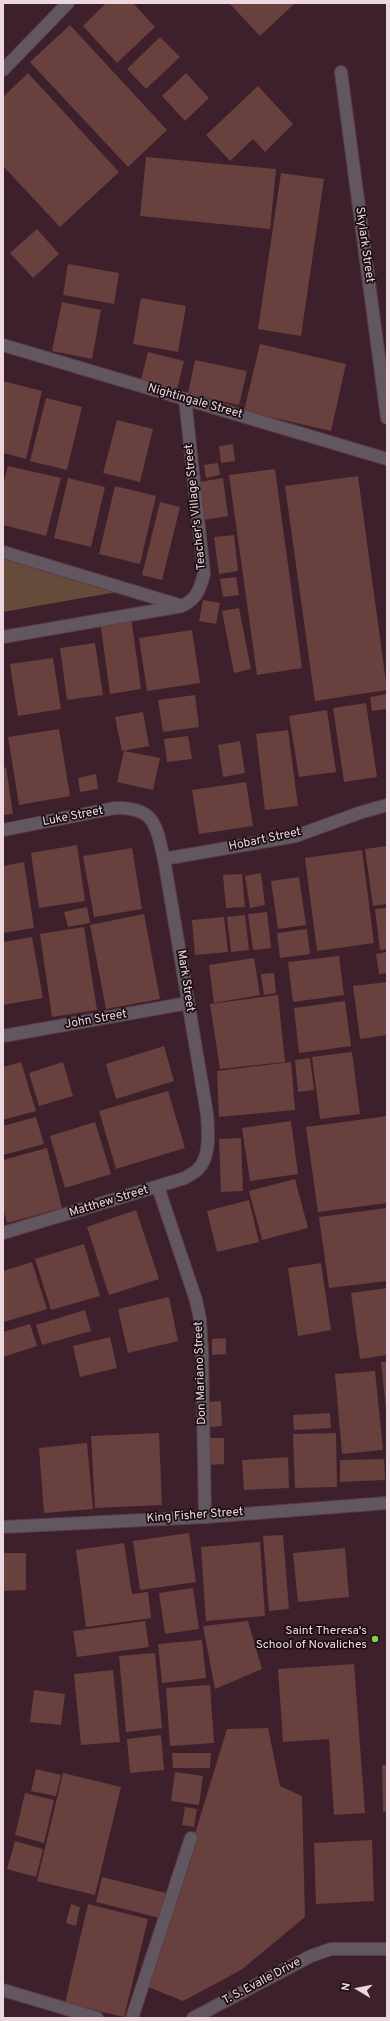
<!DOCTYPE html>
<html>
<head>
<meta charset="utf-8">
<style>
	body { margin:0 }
	#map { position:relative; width:390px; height:2021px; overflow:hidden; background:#3d202b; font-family:Overpass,sans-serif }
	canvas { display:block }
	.frame { position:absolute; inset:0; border:4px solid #ecd8de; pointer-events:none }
	.north { position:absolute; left:338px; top:1969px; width:40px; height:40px; -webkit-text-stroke:3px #1b0e13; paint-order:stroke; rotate:280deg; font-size:11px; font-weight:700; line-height:16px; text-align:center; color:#ecd8de }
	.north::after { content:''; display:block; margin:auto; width:14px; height:18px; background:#ecd8de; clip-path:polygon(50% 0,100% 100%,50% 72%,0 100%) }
</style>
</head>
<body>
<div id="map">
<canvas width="390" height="2021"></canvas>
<div class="frame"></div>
<div class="north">N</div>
</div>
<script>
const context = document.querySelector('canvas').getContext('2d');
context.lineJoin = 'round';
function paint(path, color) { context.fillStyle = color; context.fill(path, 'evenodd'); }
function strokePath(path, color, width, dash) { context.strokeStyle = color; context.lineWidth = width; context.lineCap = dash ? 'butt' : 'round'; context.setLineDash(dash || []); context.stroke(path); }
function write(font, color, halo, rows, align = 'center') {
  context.font = font + ' Overpass,sans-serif'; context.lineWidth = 3.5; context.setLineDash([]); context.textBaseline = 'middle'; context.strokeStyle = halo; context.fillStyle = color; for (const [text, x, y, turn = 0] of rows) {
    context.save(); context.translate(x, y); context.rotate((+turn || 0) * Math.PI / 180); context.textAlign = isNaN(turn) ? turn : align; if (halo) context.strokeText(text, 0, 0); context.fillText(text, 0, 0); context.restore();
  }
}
const green = new Path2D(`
	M3,557L122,591L3,612Z`);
const building = new Path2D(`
	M106,3H133L155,27L117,63L83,26Z
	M229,3H295L260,36Z
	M70,25L167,130L128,167L30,62Z
	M160,37L180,57L146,89L127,69Z
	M28,73L119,172L60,227L3,166V97Z
	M186,73L209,98L185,121L162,96Z
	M258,86L293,124L265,152L253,139L230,161L206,135Z
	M146,157L276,169L270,229L140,216Z
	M281,173L324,179L301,336L258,329Z
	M37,229L59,254L33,278L10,253Z
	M68,264L119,273L114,304L63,295Z
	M141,298L186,306L178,352L133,344Z
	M62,302L101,310L92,359L52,351Z
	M260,344L346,364L331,431L244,411Z
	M148,352L184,361L177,390L141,380Z
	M195,360L247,371L239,405L188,394Z
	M3,381L42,391L26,459L3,453Z
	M46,398L82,407L67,470L30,461Z
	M117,420L153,429L140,482L103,473Z
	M233,444L235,461L221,463L219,446Z
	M218,463L220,475L206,478L204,465Z
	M8,466L61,478L46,536L3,525V485Z
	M275,469L302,668L257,675L229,475Z
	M358,476L387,690L315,701L285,486Z
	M68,478L105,487L91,547L54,538Z
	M223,478L228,516L204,520L199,482Z
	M115,486L156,496L140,564L99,554Z
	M160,502L180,507L162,580L142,575Z
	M234,535L238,571L219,574L214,537Z
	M236,577L239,595L223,597L220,579Z
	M203,600L220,603L216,624L199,621Z
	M239,608L251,669L234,673L222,611Z
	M131,617L141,689L110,694L100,621Z
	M192,630L200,683L147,691L139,638Z
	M95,643L103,695L67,700L60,648Z
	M53,658L61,709L18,716L10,664Z
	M387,694V709L372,711L370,697Z
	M195,695L199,727L163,732L158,700Z
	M366,703L377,777L344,782L333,708Z
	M327,710L336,772L299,777L289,716Z
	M143,712L149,746L122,751L115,717Z
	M59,729L70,796L19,805L8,737Z
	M288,730L298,806L265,810L256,734Z
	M188,736L192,759L167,762L164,739Z
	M240,741L245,773L223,777L218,745Z
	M124,751L160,758L153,790L117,782Z
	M6,767L13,814L3,815V768Z
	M96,774L98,789L80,792L78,778Z
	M246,782L253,826L199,834L192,790Z
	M77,845L85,901L39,908L31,853Z
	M387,846V904L373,906L365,849Z
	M132,848L142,909L94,917L83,856Z
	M362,850L374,943L317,951L305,858Z
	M24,862L34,928L3,933V866Z
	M261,873L265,905L250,908L245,876Z
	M242,874L245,907L226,908L223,875Z
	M299,877L306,925L278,929L271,881Z
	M87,907L90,923L68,927L64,912Z
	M387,908V949L380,950L375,909Z
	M267,912L271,948L253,950L248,914Z
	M144,914L160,999L106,1009L90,925Z
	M245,915L249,950L231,952L227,917Z
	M224,917L228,952L195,955L192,920Z
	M84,927L97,1010L52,1017L40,934Z
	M307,929L310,954L280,958L277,933Z
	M32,937L43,998L3,1005V942Z
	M387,952V973L379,974L376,954Z
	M339,956L344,995L293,1002L288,962Z
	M254,958L260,995L214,1003L209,965Z
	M274,973L276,993L264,995L261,974Z
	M387,982V1035L360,1039L353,986Z
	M278,995L285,1062L220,1069L210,1004Z
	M345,1001L351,1046L299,1053L294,1008Z
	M164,1046L174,1081L116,1099L106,1064Z
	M352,1052L360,1114L320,1119L312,1057Z
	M310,1058L314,1090L298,1092L295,1060Z
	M21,1062L36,1111L3,1120V1067Z
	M63,1062L73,1096L39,1106L29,1073Z
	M291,1062L295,1110L219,1117L217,1071Z
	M168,1091L185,1148L116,1169L99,1111Z
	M387,1116V1203L318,1212L306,1127Z
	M36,1117L44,1144L3,1155V1126Z
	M291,1121L298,1174L250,1181L242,1128Z
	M95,1122L111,1174L65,1188L50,1136Z
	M241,1138L243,1191L221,1192L219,1139Z
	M47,1148L62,1208L7,1223L3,1209V1160Z
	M295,1179L308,1228L262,1240L249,1191Z
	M249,1200L259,1242L217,1252L207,1211Z
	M387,1208V1281L329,1288L319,1217Z
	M136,1210L159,1279L109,1295L87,1227Z
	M84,1244L100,1296L51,1310L35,1259Z
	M32,1262L47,1309L4,1322L3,1271Z
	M321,1263L331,1330L298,1336L288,1268Z
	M387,1288V1355L360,1359L351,1293Z
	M169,1297L178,1341L128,1353L118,1309Z
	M85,1310L91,1331L42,1345L36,1325Z
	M30,1324L37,1346L3,1357V1332Z
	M110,1337L117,1368L80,1377L73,1346Z
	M226,1338V1354L212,1355V1339Z
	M381,1362H387V1410H386Z
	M375,1371L383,1450L342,1454L335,1374Z
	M221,1401L222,1426L209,1427L208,1402Z
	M330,1413L331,1428L294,1430L293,1415Z
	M159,1433L162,1505L95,1508L91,1436Z
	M336,1433L337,1487L295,1488L293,1434Z
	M208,1438H224V1464L208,1465Z
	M87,1443L93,1509L44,1513L39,1448Z
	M288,1457L289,1488L244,1490L242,1460Z
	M384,1459L385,1480L340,1482V1460Z
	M189,1533L196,1582L140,1590L133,1541Z
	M283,1535L289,1609L269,1611L263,1536Z
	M260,1542L265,1616L206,1621L201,1547Z
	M124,1543L132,1594L148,1592L151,1618L86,1627L76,1550Z
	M345,1548L349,1597L298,1602L293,1553Z
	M3,1553H26V1590L3,1591Z
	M193,1588L199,1629L165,1634L159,1593Z
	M145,1621L149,1647L77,1657L73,1631Z
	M248,1621L262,1669L215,1689L203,1626Z
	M202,1640L206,1678L162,1683L158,1644Z
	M155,1653L162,1728L126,1732L119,1656Z
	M354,1664L365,1813L334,1815L329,1739L283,1742L278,1669Z
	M113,1670L120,1742L81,1745L74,1674Z
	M210,1685L214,1743L170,1746L166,1688Z
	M34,1690L65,1694L61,1725L30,1722Z
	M268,1728L280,1786L302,1796L305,1917L241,1970L183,2001L148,1987L227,1729Z
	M161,1735L164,1770L130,1773L127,1739Z
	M172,1753H211L210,1768H173Z
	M382,1765H387V1811L383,1812Z
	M36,1769L61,1775L56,1796L31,1791Z
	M175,1772L203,1776L199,1805L171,1801Z
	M63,1773L121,1787L95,1895L37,1881Z
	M25,1793L54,1800L44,1843L15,1835Z
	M185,1807L197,1809L194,1827L182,1825Z
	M372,1840L374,1901L316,1904L314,1843Z
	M15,1841L43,1849L36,1877L7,1869Z
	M102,1877L166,1893L160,1918L96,1902Z
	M71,1904L80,1907L76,1926L66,1923Z
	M88,1904L148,1919L124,2017L65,2003Z`);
const minor = new Path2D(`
	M3,70L68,3
	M341,72L387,418
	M3,345L387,459
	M3,552L179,605
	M3,637L182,606C197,599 200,589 204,574L185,399
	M3,830L115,808C155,807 156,825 164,859L207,1114C208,1129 211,1157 198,1169C195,1173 189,1175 185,1178L3,1233
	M164,859L296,836L359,813L387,805
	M3,1036L188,1003
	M158,1187L196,1300L200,1319L202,1351L205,1517
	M3,1527L205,1517L387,1503
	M3,1990L97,2018
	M132,2018L191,1838
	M193,2018L311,1956L331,1949H387`);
const markers = [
	[375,1639,4,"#89ce48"]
];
const streetNames = [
	["Skylark Street",364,245,82],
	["Nightingale Street",195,402,16],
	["Teacher's Village Street",196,507,-96],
	["Luke Street",73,817,-11],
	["Hobart Street",265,840,-12],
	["Mark Street",185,981,81],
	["John Street",96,1020,-10],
	["Matthew Street",109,1202,-17],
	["Don Mariano Street",201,1373,-92],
	["King Fisher Street",195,1516,-4],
	["T. S. Evalle Drive",262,1982,-28]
];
const poiNames = [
	["Saint Theresa's",367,1632],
	["School of Novaliches",367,1646]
];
paint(green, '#674b3a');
paint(building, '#68403d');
strokePath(minor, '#593d48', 14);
strokePath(minor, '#625760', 12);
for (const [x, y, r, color] of markers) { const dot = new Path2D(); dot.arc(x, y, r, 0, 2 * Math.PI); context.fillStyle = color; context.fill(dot); strokePath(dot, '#1b0e13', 1.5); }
write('12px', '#ecd8de', '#1b0e13', streetNames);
write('12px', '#ecd8de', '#1b0e13', poiNames, 'right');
</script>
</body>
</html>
